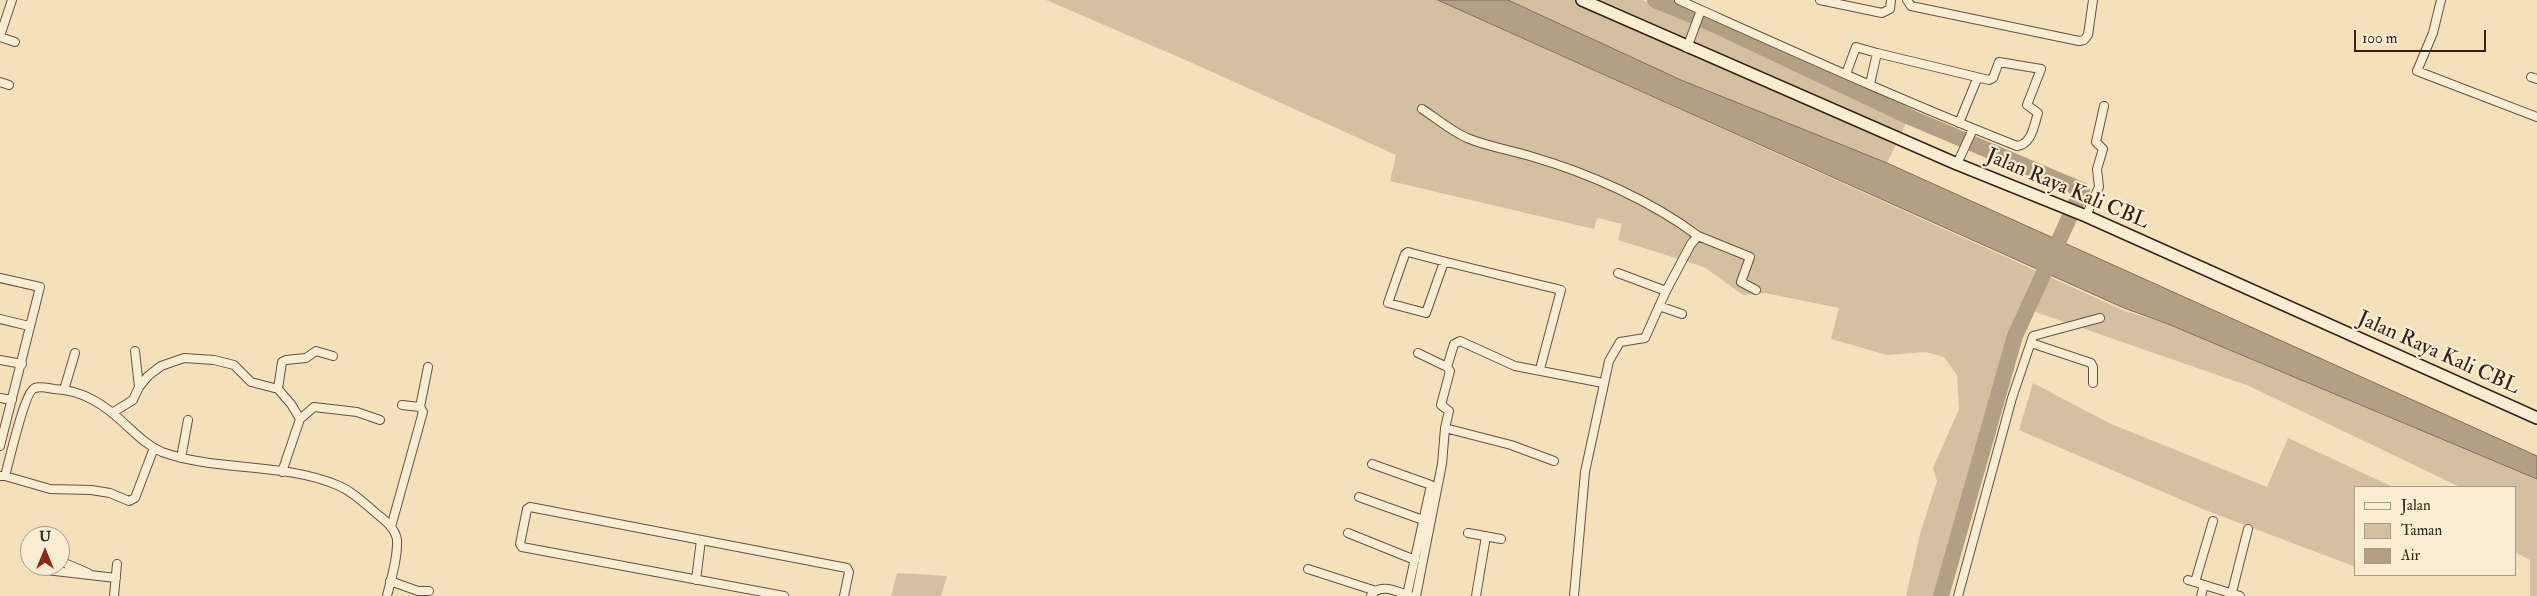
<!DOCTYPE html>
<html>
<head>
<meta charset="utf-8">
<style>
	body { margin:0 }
	#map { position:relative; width:2537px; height:596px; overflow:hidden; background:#f4e1bc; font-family:"IM FELL Double Pica",serif }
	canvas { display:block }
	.legend { position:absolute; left:2354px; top:486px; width:162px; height:90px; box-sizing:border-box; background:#f8ecd3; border:1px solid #aa9b87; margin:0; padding:6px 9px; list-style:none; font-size:15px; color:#362116 }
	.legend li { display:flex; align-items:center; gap:10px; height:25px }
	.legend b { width:25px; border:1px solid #aa9b87 }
	.north { position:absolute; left:20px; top:526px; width:50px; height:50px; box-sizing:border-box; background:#f8ecd3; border:1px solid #aa9b87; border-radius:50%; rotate:0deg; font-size:14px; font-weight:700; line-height:20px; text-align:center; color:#362116 }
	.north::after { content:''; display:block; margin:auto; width:18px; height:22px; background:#8f2418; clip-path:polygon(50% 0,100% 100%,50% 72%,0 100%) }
	.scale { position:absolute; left:2354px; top:30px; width:132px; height:22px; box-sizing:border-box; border:2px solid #362116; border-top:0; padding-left:6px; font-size:15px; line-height:18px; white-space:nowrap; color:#362116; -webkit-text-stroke:4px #f8ecd3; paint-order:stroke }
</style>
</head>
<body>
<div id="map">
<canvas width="2537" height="596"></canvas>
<ul class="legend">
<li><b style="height:6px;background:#f8ecd3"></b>Jalan</li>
<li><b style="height:14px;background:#d4c0a0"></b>Taman</li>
<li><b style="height:14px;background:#b3a084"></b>Air</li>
</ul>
<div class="north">U</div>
<div class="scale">100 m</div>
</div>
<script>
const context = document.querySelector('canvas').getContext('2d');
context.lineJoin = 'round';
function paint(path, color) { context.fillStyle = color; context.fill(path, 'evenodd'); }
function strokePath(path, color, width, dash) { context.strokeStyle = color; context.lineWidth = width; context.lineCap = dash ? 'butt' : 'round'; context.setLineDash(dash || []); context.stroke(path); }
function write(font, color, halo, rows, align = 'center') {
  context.font = font + ' "IM FELL Double Pica",serif'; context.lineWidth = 4.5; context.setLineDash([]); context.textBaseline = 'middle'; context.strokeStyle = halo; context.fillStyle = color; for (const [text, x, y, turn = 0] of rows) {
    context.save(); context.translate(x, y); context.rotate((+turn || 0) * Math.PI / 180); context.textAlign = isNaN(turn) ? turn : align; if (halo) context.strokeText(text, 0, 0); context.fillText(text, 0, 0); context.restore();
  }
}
const green = new Path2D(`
	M1046,0H1438L2125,311L2168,324L2537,479V596H2530V560L2516,553V487H2460L2249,386L2027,309L2015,336L1941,596H1906L1920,534L1937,481L1933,468L1959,409L1957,375L1944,357L1926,352L1887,355L1831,339L1839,308L1765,293L1743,295L1704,267L1618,240L1622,224L1597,218L1594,229L1390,181L1396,155L1190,62Z
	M1508,0H1642L1909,117L1887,163L1681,80Z
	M2033,383L2109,423L2267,487L2288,438L2393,487H2356V567L2205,510L2019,430Z
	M897,573L947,576L941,596H891Z`);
const water = new Path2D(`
	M1438,0H1508L1681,80L1887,163L2537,456V479L2168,324L2124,308Z`);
const river = new Path2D(`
	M1655,0L1713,24L1912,118L2082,190L2015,336L1941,596`);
const street = new Path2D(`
	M1679,0L1701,10
	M1820,0L1882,13L1890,9L1891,0
	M1907,0L1911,6L2079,41L2084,40L2088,35L2093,0
	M2441,0L2433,33L2417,71L2537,117
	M0,36L12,0
	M0,37L15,42
	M1687,48L1701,10C1806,57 1910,104 2017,146C2032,144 2034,125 2038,113L2027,105L2041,69L1999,62L1993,78L1989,80L1877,53L1870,84
	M1846,74L1856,47L1877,53
	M2531,77L2537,79
	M0,82L9,85
	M1422,109C1436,118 1451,131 1467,138C1489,147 1511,150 1533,157C1588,173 1652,201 1698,236
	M1959,123L1977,79
	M1957,164L1973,129
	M2086,216L2099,187L2097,169L2103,149L2096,142L2104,106
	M1444,262L1426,313L1388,303L1405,254L1408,252C1459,266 1510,277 1561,290L1540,369
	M0,278L40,287L0,446
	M1666,291L1691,244L1698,236L1750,257L1741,282L1756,290
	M1659,306L1682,314
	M0,319L29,326
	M2031,343L2091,363L2093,367V383
	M135,351L139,387
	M1418,353L1447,367L1454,344L1460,341L1515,366L1603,383
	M0,360L22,364
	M64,390L75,353
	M0,398L12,400
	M420,407L428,367
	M112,413L133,400L139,387L148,376L161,366L184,358L214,360L234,365L251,382L278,389
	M300,419L314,407L357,412L380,420
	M1445,428L1449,411L1441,405L1450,371L1447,367
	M181,458L188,420
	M1372,464L1431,485L1407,595
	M282,472L300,419L291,404L278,389L282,362L286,360L306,358L316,351L333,356
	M0,476H5C9,462 25,390 35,388C40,386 48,388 54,389C83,390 105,405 126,425C137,435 148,446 162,452C218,472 282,462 337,485C352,491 364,503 377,514C385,520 396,529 397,540C398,558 391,579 387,596
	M5,476L50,489L91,490L110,493L129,501L135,498L154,448
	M1359,497L1423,520
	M391,527L423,412L420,407L402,405
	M1348,533L1415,560
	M1468,533L1501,539
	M60,561L88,573
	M1308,569L1376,591
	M46,570L116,578
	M696,580L701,540
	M2188,580L2240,596
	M390,581L418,591H429
	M2195,582L2213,521
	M114,596L117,564
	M784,596L522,547L520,544L527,509L530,507L847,568L849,572L844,596
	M1371,596C1380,582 1398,592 1410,596
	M1416,596L1442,464L1445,428L1511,445L1554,461
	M1476,596L1486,536
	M1574,596L1585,472L1609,361L1620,342L1645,338L1666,291L1618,273
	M1958,596L2012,398L2033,336L2100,318
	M2201,596L2204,585
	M2231,596L2248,529`);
const secondary = new Path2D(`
	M1582,0L1957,164L2086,216L2537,418`);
const streetNames = [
	["Jalan Raya Kali CBL",2067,190,23],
	["Jalan Raya Kali CBL",2438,354,24]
];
paint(green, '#d4c0a0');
paint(water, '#b3a084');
strokePath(water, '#816d58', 1);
strokePath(river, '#b3a084', 16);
strokePath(street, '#665140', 10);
strokePath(secondary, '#362116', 14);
strokePath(street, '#f8ecd3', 8);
strokePath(secondary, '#f8ecd3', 11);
write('21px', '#362116', '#f8ecd3', streetNames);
</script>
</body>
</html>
